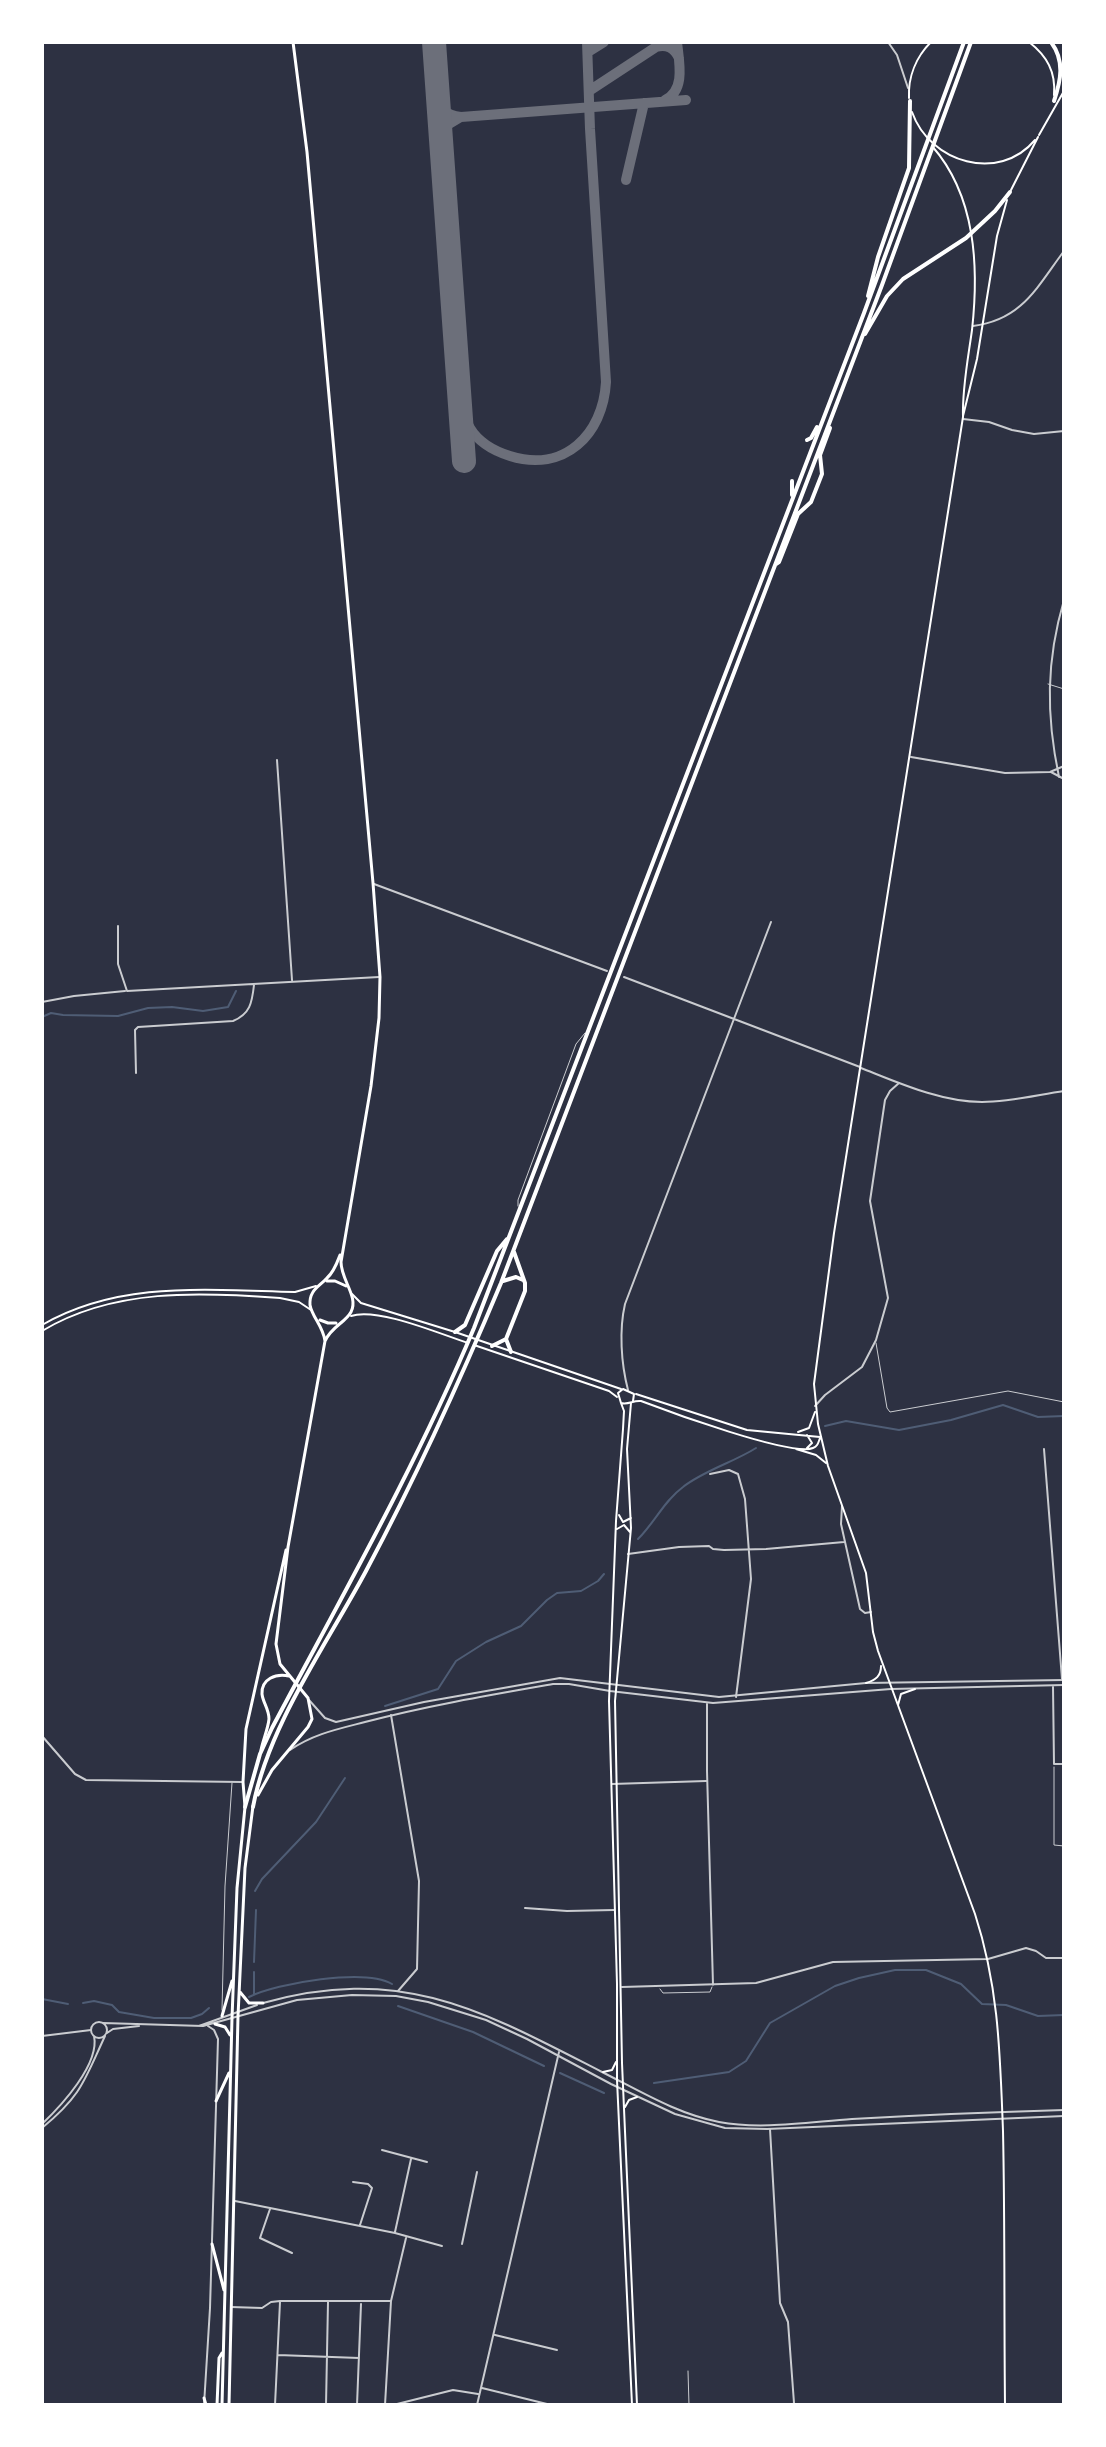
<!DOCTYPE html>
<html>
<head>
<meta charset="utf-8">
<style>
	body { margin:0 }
	#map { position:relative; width:1106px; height:2447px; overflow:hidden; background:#2d3142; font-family:Arial,sans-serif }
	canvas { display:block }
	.frame { position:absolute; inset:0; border:44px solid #fff; pointer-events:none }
</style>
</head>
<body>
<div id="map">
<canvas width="1106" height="2447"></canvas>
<div class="frame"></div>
</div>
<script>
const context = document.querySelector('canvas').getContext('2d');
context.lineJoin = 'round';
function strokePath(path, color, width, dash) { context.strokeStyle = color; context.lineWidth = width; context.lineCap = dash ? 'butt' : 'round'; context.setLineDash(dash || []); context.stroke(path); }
const stream = new Path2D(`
	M42,1017L51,1013L63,1015L118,1016L148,1008L172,1007L203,1011L228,1007L236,991
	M825,1426L846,1421L899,1430L951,1420L1003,1405L1038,1417L1064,1416
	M638,1539C655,1522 664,1501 683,1487C703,1471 734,1462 756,1448
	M385,1706L438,1689L456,1661L486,1642L521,1626L547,1600L557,1593L581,1591L598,1581L604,1574
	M255,1891L262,1879L316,1822L345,1778
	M254,1962L256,1910
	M254,1994V1972
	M249,1997C277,1983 365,1968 392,1984
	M42,1999L68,2004
	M83,2003L94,2001L112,2005L119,2012L154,2018H191L202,2014L209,2008
	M398,2006L473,2032L544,2066
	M560,2073L604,2093
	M654,2083L729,2072L746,2061L770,2023L835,1986L859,1978L895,1970H926L961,1984L982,2004L1006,2005L1038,2016L1064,2015`);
const taxiway = new Path2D(`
	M588,52L604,42
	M589,91L656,47C667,44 674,48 679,58
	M437,93C440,109 444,115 461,117L686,100
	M665,100C686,90 679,62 677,42
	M441,141L444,127L459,118
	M626,180L644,103
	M458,387C461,401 462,416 470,428C479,443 494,451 510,456C564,473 603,435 606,382L590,129L587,42`);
const runway = new Path2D(`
	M434,42L464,461`);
const service = new Path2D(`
	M1048,684L1064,689
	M518,1206V1200L576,1044L585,1033
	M876,1343L887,1408L890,1412L1008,1391L1064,1402
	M1054,1767V1845L1064,1846
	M660,1989L663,1993L710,1992L712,1987
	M222,2010L225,1886L232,1783
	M688,2371L689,2405`);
const minor = new Path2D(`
	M888,42L897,55L908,88
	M973,326C1022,320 1037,287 1064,251
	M963,419L989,422L1012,430L1034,434L1064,431
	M277,760L292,980
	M374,884L607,971
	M118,926V964L127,991L379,977
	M624,977L860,1067
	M42,1002L74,996L125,991
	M136,1073L135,1030L138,1027L233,1021C250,1014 252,1003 254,985
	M628,1390C621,1363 619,1330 625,1304L771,922
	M815,1406L825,1395L862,1367L876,1340L888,1298L870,1201L885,1100L890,1091L899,1083
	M1044,1449L1062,1679
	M710,1474L729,1470L738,1474L745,1499L751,1579L736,1697
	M842,1506L841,1524L860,1609L865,1613L871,1612
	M628,1554L679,1547L709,1546L713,1549L724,1550L766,1549L844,1542
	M1053,1687L1054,1764H1064
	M707,1704V1771L713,1985
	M391,1715L419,1881L417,1969L398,1991
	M42,1736L75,1774L86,1780L242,1782
	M612,1784L706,1781
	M525,1908L567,1911L614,1910
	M622,1987L756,1983L833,1962L988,1959L1026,1948L1036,1951L1046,1958H1064
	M42,2036L91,2030
	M770,2129L780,2303L788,2322L794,2403L792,2405
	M382,2150L427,2162
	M353,2182L368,2184L372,2188L360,2225
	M235,2201L395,2233L442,2246
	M270,2209L260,2238L292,2253
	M395,2232L411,2159
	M462,2244L477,2172
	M231,2307L262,2308L271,2302L280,2301H390
	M495,2335L557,2350
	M278,2355L359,2358
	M482,2388L551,2405
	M204,2405L210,2308L218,2039L214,2030L208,2026
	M275,2405L280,2302
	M326,2405L328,2302
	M357,2405L361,2304
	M385,2405L391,2301L406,2238
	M393,2405L453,2390L478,2394
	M477,2405L559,2052`);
const tertiary = new Path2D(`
	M911,757L1005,773L1050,772L1064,766
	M1051,772L1064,779
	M1059,777C1046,715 1046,661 1064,600
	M861,1068C899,1083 941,1102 982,1102C1010,1102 1037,1095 1064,1091
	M309,1700L325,1718L336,1722L424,1702L560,1678L719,1697L866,1683L1064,1680
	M290,1750C313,1734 338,1729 365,1722C426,1706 490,1695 553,1684H569L610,1691L713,1703L891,1689L1064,1685
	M263,2003C402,1964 483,2011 602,2072C640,2091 677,2114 719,2122C761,2130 809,2122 852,2119C923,2115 993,2112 1064,2110
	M91 2030a8 8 0 1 1 16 0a8 8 0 1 1-16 0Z
	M103,2023L203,2026L297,2000L352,1995L396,1996L428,2002L486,2020L527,2039L611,2084L675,2114L725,2128L767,2129L1064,2116
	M199,2026L257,2005
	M107,2033L113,2029L139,2026
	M42,2124C61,2106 100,2064 94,2036
	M42,2128C82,2095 84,2081 105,2036`);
const secondary = new Path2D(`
	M1029,42C1047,56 1056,72 1054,95
	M909,98C908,77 916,57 931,42
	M912,112C930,163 999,183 1035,140
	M1039,135L1064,91
	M932,146C976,196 979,267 972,330C968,359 962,389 963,417L834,1233L814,1384L818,1424L828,1466L866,1573L873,1632L878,1651L975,1914C999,1988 1000,2054 1003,2131C1005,2222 1004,2314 1005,2405
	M1011,190L1038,137
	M963,416L977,359L997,236L1007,200
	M352,1294L361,1303L455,1332L621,1389
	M351,1316C377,1307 440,1334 468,1343
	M42,1325C120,1280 208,1290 295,1292L316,1286
	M42,1331C113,1288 200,1292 280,1298L299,1302L311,1310
	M474,1345L609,1391L617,1397
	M636,1394L747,1430L820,1437
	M633,1401L634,1394L623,1389L618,1393L621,1403C629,1405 633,1400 641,1401C667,1411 792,1457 813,1448C818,1446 818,1443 820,1438
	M621,1403L624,1411L623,1429L616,1521L609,1701L617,1984V2080L632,2405
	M631,1403L627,1449L631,1528L615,1701L622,2063L637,2405
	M798,1432L809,1428L815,1412
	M807,1448L812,1443L807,1435
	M796,1449L816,1455L826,1463
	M619,1515L623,1522L631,1518
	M617,1529L624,1525L630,1532
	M866,1683C876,1680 881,1676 881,1666
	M898,1705L901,1694L915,1689
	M603,2072L612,2070L616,2062
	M625,2107L629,2100L637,2097`);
const primary = new Path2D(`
	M327,1281H335L346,1286
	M320,1320L328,1323H336
	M325,1341C323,1326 312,1317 310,1305C309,1290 319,1287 327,1278C334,1272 337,1263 340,1255
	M261,1750C263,1740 268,1729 269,1719C269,1709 263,1703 262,1694C261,1679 276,1673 289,1676
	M258,1795L272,1770L308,1727L312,1719L308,1698L280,1664L276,1644L288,1547L325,1341C332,1326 345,1323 351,1312C359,1297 341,1280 341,1262L371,1086L379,1018L380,977L373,883L307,152L293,42
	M240,1992L249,2003H263
	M222,2016L232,1981
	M215,2024L225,2027L230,2035
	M216,2101L229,2073
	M212,2244L224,2290
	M204,2398L206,2405
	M217,2405L219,2358L222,2353
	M222,2405L232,2018L237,1888L245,1807L243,1782L246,1729L286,1550
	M229,2405L238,2016L245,1868L253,1806`);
const motorway = new Path2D(`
	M1051,42C1065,61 1061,80 1054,101
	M868,296L878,257L909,168L910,101
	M865,334L887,296L903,279L966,238L995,211L1010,192
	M807,440L811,438L817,427
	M792,495V481
	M776,564L779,562L798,514L811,502L822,474L820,455L830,428
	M503,1281L516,1277L523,1280
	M455,1332L465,1325L497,1251L507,1239
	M506,1339L511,1352
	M492,1346L506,1339L525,1291V1283L514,1252
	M245,1807L260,1754L272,1728C342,1596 416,1466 474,1328L864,313L964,42
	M253,1807C268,1726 327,1644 366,1571C416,1477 460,1381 501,1283L882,285L971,42`);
strokePath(stream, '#4f5d75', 2);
strokePath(taxiway, '#6c6f7a', 10);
strokePath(runway, '#6c6f7a', 24);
strokePath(service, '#caccd0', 1);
strokePath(minor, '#caccd0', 2);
strokePath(tertiary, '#caccd0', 2);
strokePath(secondary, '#fff', 2);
strokePath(primary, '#fff', 3);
strokePath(motorway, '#fff', 4);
</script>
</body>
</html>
